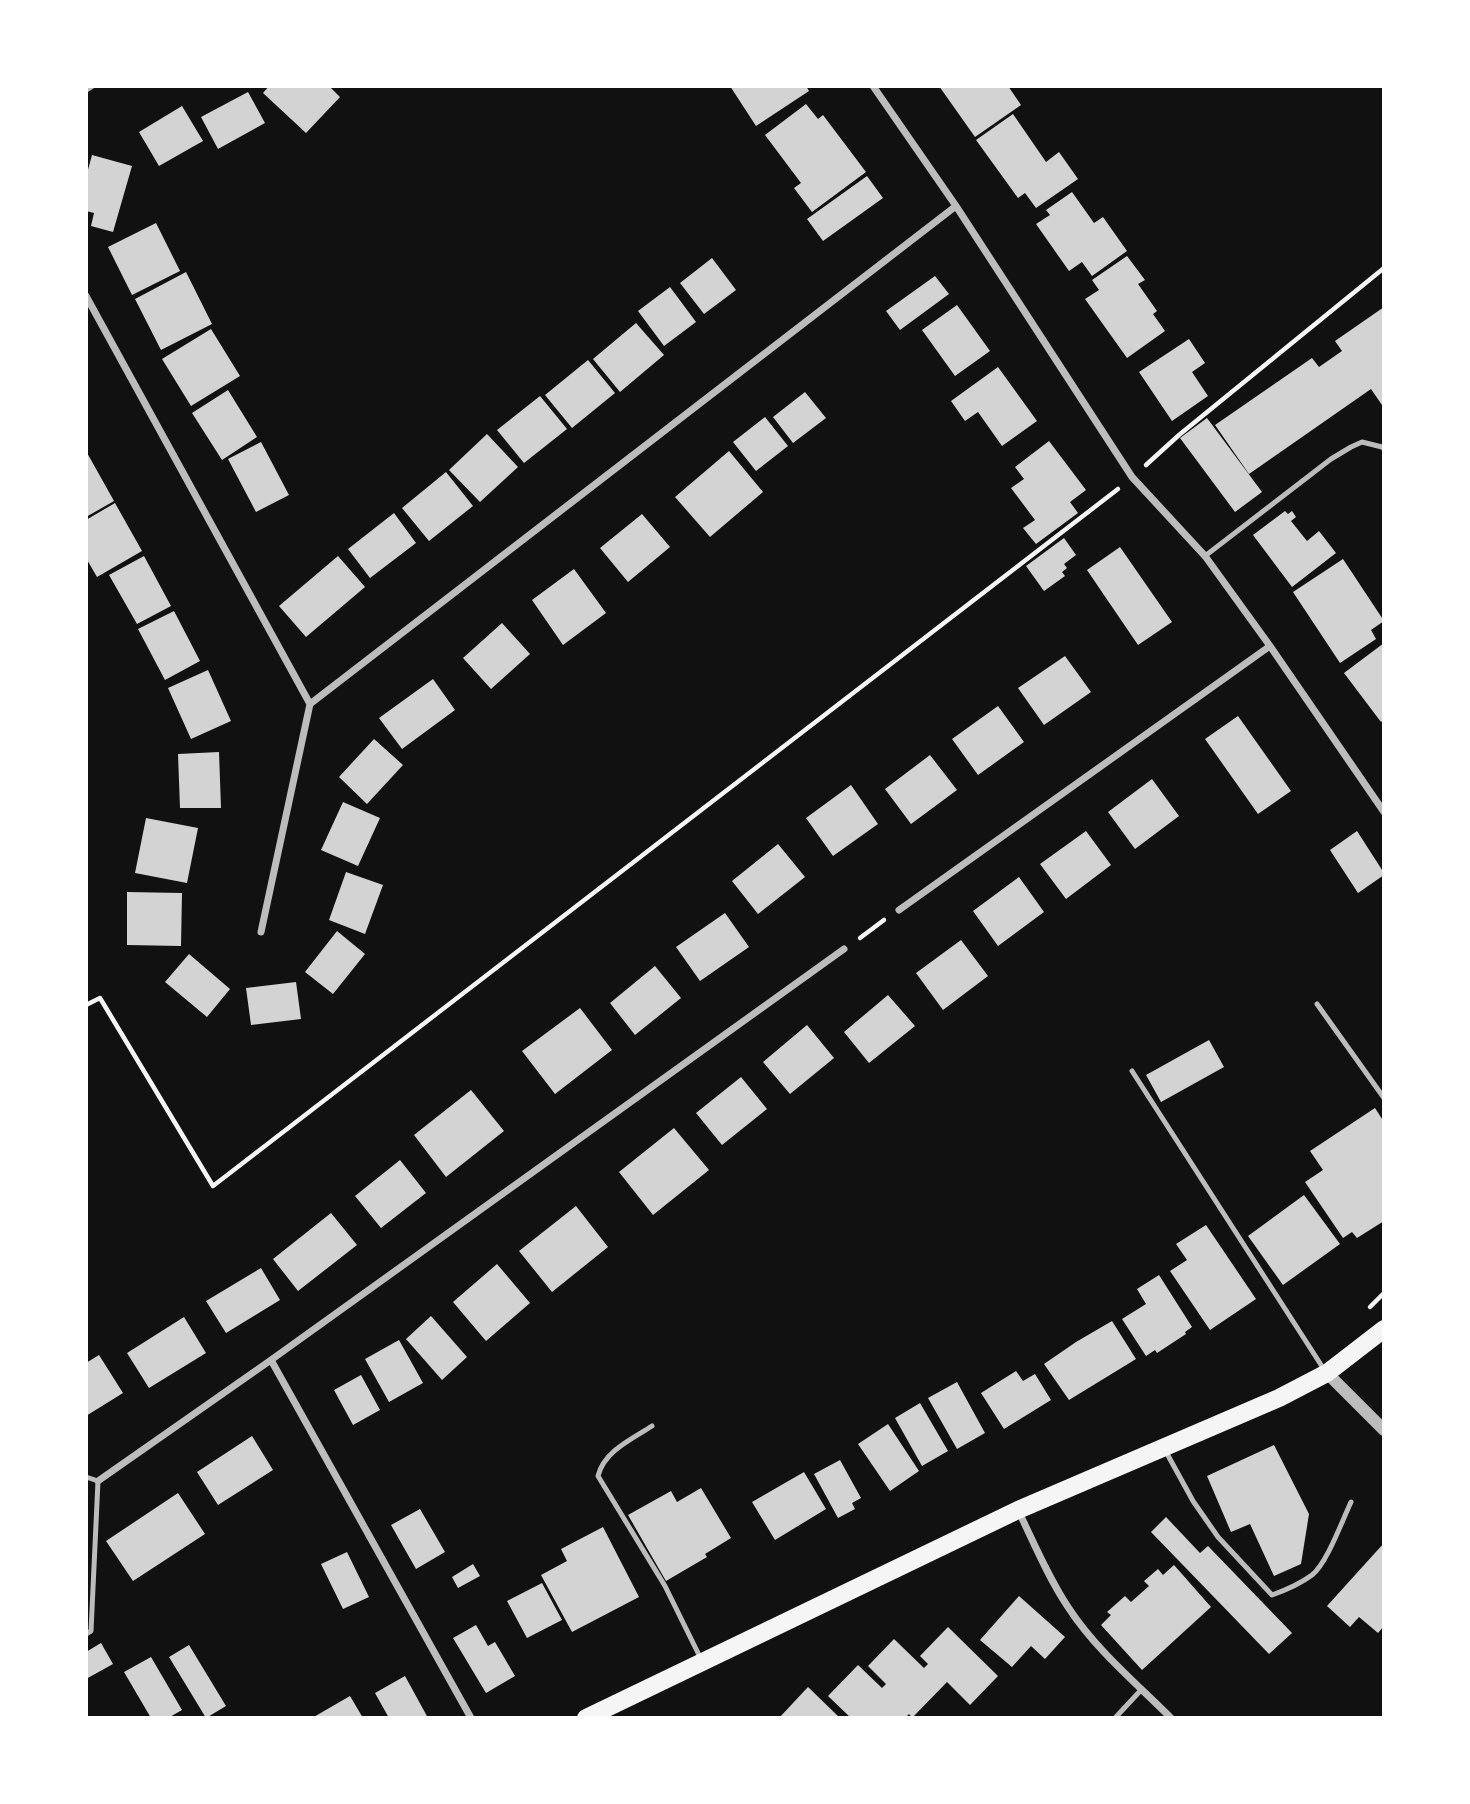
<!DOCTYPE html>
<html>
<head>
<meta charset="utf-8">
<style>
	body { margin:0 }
	#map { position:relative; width:1470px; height:1804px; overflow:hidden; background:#111; font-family:Georgia,serif }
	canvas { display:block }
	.frame { position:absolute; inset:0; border:88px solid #fff; pointer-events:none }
</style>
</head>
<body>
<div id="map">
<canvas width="1470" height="1804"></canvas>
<div class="frame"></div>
</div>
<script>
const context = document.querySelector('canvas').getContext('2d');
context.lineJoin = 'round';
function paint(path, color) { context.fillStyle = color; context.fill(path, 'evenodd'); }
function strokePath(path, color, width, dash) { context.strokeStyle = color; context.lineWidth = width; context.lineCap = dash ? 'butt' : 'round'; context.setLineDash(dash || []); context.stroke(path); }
const building = new Path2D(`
	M269,86H329L340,97L306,133L263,93Z
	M730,86H806L809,91L756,126Z
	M939,86H1008L1021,105L975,137Z
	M248,92L265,123L218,149L201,117Z
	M806,104L818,119L823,115L866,172L812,212L794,188L801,183L765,135Z
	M182,106L203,141L159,166L139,132Z
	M1013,114L1046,162L1059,152L1078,179L1036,208L1025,193L1018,198L976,140Z
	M92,155L132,166L113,232L91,226L94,213L86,211V177Z
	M867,176L883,198L823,241L807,219Z
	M1072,192L1094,223L1103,217L1127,251L1092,276L1082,262L1069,271L1036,224L1050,215L1046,210Z
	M156,223L180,271L132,295L108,247Z
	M1127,256L1145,280L1138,284L1157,311L1153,314L1165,331L1127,358L1085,299L1099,290L1092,280Z
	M712,258L736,290L704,314L680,283Z
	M186,272L212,324L161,350L135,299Z
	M935,276L949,294L900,330L886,311Z
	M670,287L696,322L664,346L638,311Z
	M957,305L990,351L955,376L922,330Z
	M1384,307V408L1371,389L1249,474L1215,425L1312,358L1319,367L1342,351L1335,341Z
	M636,323L664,355L620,392L593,359Z
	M211,329L240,376L191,406L162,359Z
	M1189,339L1205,363L1192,372L1208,396L1172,421L1139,372Z
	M588,360L615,393L572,428L545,395Z
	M998,367L1037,421L1002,446L978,412L965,421L951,401Z
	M228,390L257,437L222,460L192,413Z
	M805,392L826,418L793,443L773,417Z
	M540,396L567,429L524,463L497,430Z
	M765,417L788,446L756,471L733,442Z
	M1207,418L1262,492L1235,512L1180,438Z
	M487,434L518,467L480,502L449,470Z
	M1049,441L1086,490L1070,502L1078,513L1036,544L1023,528L1035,520L1011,488L1024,479L1015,467Z
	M261,442L289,495L256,512L228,459Z
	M86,451L114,501L86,517Z
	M729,451L763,492L710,537L675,497Z
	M446,472L473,506L429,541L402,508Z
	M115,503L142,551L97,577L86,558V520Z
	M1285,511L1288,514L1292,511L1296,517L1291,521L1307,541L1319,531L1336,553L1292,587L1253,535Z
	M394,513L416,543L370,578L348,549Z
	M642,514L670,547L628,582L600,548Z
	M1064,538L1076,555L1064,564L1067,568L1062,572L1065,576L1044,591L1026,566Z
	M1120,547L1172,622L1138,645L1087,570Z
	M144,556L171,606L137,624L109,575Z
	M338,556L365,587L306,637L279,606Z
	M1343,559L1384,621L1371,630L1376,639L1340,663L1293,592Z
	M574,569L606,613L563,645L532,600Z
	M174,611L200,661L165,680L138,629Z
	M502,623L530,654L491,689L463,658Z
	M1384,643V720L1381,722L1344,673Z
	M1065,656L1091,692L1044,725L1018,688Z
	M208,670L231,721L191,739L168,688Z
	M433,679L455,710L402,749L379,718Z
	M998,706L1024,742L978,775L952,739Z
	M1238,716L1291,791L1258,814L1205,739Z
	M374,739L403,765L367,804L339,777Z
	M219,752L221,808H180L178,754Z
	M930,755L957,790L911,824L885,789Z
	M1152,779L1179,816L1135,849L1108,812Z
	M851,785L878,824L833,856L806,818Z
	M343,802L380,818L358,866L321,850Z
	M146,818L198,828L187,883L135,873Z
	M1086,831L1111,865L1066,899L1040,864Z
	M1357,831L1384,873V875L1358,893L1330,850Z
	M778,844L805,877L758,914L732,881Z
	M346,872L383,885L365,934L329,920Z
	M1019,877L1044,912L998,946L973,911Z
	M127,892L182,893L181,946L127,945Z
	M725,913L749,947L700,981L676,947Z
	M337,931L365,954L333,994L305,972Z
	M961,940L988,976L943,1010L916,973Z
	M189,954L230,989L207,1017L165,982Z
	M655,966L681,998L635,1035L610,1003Z
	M296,982L301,1019L251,1025L246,988Z
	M888,995L915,1026L869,1063L844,1032Z
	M580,1008L612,1050L555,1094L522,1051Z
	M807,1025L834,1058L790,1094L763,1062Z
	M1209,1040L1224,1067L1161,1102L1146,1075Z
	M741,1077L767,1109L722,1145L696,1113Z
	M471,1090L504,1131L446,1177L414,1135Z
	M1375,1108L1384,1122V1221L1357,1238L1352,1232L1343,1238L1305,1182L1323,1170L1310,1151Z
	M674,1128L709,1170L653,1215L619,1172Z
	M400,1160L426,1193L381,1228L355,1196Z
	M1304,1195L1340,1244L1283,1285L1248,1236Z
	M576,1206L608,1247L552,1292L519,1251Z
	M331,1213L357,1245L298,1291L273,1259Z
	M1206,1225L1256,1299L1210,1330L1170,1271L1187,1260L1176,1244Z
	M497,1264L530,1303L486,1341L453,1302Z
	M261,1268L280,1300L226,1333L206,1301Z
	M1159,1275L1192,1327L1185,1332L1186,1334L1157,1353L1155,1350L1146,1356L1122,1319L1146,1304L1137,1289Z
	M431,1316L467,1357L442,1380L406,1339Z
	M184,1317L206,1353L149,1388L127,1353Z
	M1112,1321L1136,1359L1069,1400L1044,1364L1076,1342Z
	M399,1340L423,1383L389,1402L365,1359Z
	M99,1355L123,1393L86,1416V1363Z
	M1016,1371L1023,1381L1035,1374L1051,1400L1004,1429L981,1393Z
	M361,1375L380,1410L353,1425L334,1390Z
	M957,1382L985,1433L957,1449L928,1398Z
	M920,1403L948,1451L922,1466L895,1418Z
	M888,1424L919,1471L890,1491L858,1444Z
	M252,1436L273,1470L218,1505L197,1472Z
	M1274,1445L1309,1514L1301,1564L1274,1576L1250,1524L1231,1532L1207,1476Z
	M840,1460L861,1498L852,1503L855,1509L838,1518L814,1474Z
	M804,1472L826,1509L775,1540L752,1502Z
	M701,1488L731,1538L705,1554L707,1557L666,1581L628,1515L671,1491L677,1502Z
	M178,1493L205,1534L133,1581L106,1541Z
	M420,1509L445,1552L416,1569L391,1525Z
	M1166,1517L1200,1553L1208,1546L1292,1633L1269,1654L1151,1532Z
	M603,1527L639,1597L572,1632L541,1575L567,1561L561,1549Z
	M1384,1543V1626L1378,1633L1359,1617L1350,1627L1327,1606Z
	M347,1552L369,1597L343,1609L321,1564Z
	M473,1564L480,1576L458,1588L452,1577Z
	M1174,1565L1211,1607L1142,1670L1101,1625L1111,1615L1107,1612L1125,1596L1131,1602L1149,1586L1144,1581L1158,1569L1163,1575Z
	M542,1583L562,1620L527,1638L507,1601Z
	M1019,1596L1065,1637L1045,1659L1031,1646L1012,1667L980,1640Z
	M476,1625L488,1646L495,1642L515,1676L486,1693L453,1638Z
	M948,1627L998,1676L970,1705L947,1682L912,1718L909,1714L905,1718H851L828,1696L858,1665L882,1688L886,1684L868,1666L894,1639L924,1668L928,1664L920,1656Z
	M101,1643L113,1664L86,1679V1652Z
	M189,1645L226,1706L206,1718L169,1657Z
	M151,1657L182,1710L168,1718H151L124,1672Z
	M405,1676L428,1718H389L375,1693Z
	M808,1687L840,1718H779Z
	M350,1696L363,1718H312Z`);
const path = new Path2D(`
	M1146,465L1179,435L1384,268
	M860,938L884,920
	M86,1005L100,998L213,1186L1118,489
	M1370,1307L1384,1293`);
const service = new Path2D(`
	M1205,556L1331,459L1351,447L1362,442L1382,447L1384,449
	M1317,1004L1384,1098
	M1132,1071L1325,1371
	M652,1426C632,1439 604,1451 598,1476L665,1586L701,1659
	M1165,1450L1193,1501L1218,1537L1272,1595C1286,1590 1300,1584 1312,1575C1327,1563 1342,1521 1351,1502
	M86,1477L98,1481L91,1631L86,1634
	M1115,1718L1142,1689`);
const minor = new Path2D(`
	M873,86L956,206L1132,477L1205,556L1270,646L1384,812
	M86,89L91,86
	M86,296L310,704
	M310,704L956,206
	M899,910L1270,646
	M261,932L310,704
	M271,1360L471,1718
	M98,1481L271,1360L844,949
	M1018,1510C1034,1543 1048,1577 1068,1607C1095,1649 1136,1683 1171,1718`);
const tertiary = new Path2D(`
	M1327,1373L1384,1430`);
const primary = new Path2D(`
	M586,1718L1018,1510L1279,1398L1327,1373L1384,1329`);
paint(building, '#d3d3d3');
strokePath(path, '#f5f5f5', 4.5);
strokePath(service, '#bcbcbc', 5);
strokePath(minor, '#bcbcbc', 7);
strokePath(tertiary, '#bcbcbc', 12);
strokePath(primary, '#f5f5f5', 18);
</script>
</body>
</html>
